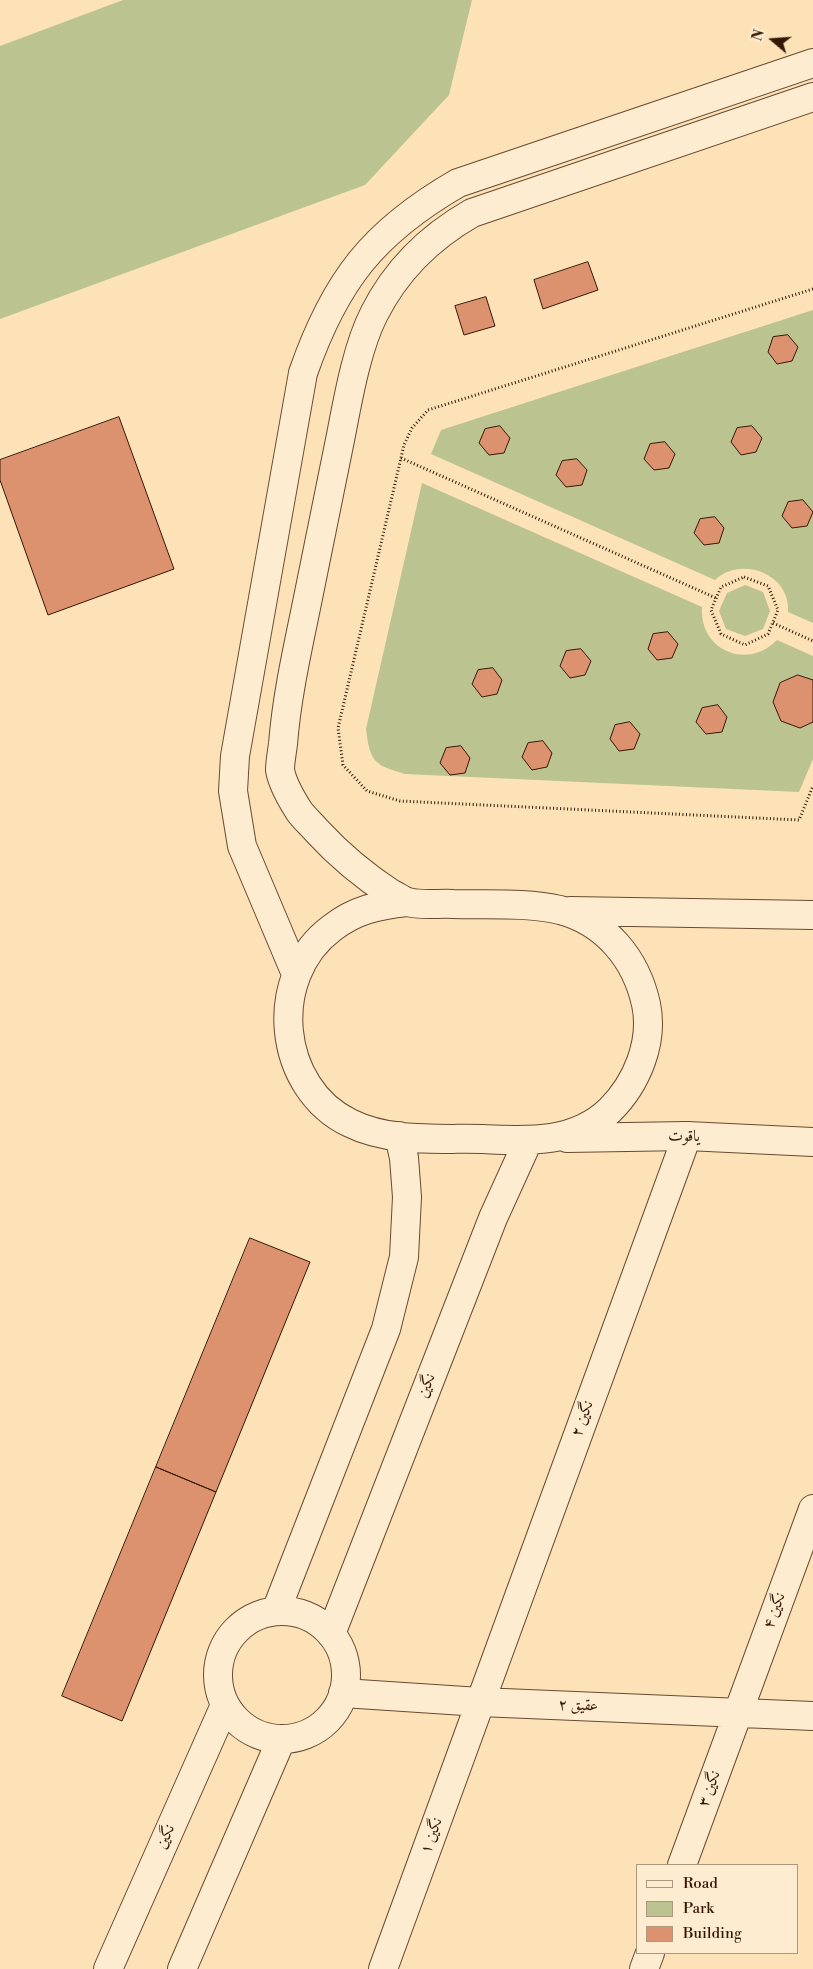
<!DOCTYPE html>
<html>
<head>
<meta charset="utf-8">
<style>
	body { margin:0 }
	#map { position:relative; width:813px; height:1969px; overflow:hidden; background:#fce2b6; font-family:"Libre Bodoni",serif }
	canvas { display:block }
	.legend { position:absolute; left:636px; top:1864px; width:162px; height:90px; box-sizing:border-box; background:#fdecd0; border:1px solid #ad977f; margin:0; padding:6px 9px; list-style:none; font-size:15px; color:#361706 }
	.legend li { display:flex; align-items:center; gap:10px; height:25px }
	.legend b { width:25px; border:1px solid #ad977f }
	.north { position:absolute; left:748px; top:15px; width:50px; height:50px; -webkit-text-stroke:4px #fdecd0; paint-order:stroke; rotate:288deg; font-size:14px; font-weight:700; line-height:20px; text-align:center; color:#361706 }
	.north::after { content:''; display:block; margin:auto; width:18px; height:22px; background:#361706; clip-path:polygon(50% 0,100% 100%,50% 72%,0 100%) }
</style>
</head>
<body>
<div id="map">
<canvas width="813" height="1969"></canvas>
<ul class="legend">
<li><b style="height:6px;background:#fdecd0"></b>Road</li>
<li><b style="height:14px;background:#bbc491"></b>Park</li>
<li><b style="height:14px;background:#dc926e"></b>Building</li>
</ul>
<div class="north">N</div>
</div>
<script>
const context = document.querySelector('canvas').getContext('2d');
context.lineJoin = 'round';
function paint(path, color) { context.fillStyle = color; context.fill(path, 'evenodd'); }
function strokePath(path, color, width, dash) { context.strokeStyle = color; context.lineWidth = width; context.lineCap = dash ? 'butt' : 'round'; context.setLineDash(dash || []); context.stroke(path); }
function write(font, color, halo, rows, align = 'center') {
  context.font = font + ' "Libre Bodoni",Amiri,serif'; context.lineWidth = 4; context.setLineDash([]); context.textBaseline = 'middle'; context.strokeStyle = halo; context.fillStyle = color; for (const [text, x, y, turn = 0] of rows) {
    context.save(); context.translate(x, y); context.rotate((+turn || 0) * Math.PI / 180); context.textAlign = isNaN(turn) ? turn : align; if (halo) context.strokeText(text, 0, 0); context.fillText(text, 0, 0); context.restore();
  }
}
const green = new Path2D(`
	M123,0H472L449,95L365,185L0,319V46Z
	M813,310V623L788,612C791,574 741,555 715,580L431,454L441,430Z
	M422,483L702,607C699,650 747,671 777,640L813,656V759L799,792L405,774C374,765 370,762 366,729Z
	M745,585L763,592L770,611L763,629L745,636L726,629L719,611L727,593Z`);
const building = new Path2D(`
	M588,262L598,290L543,309L534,280Z
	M486,297L495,326L464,335L455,306Z
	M788,335L798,347L792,361L777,364L768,352L773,337Z
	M119,417L174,569L48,615L0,480V460Z
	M500,426L510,438L504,453L489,455L479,443L485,429Z
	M752,426L762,438L756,452L741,455L731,442L737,428Z
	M665,442L675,454L669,468L654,470L644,459L650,444Z
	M577,459L587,470L582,485L566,487L556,475L562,461Z
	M803,500L813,512L807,526L792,528L782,516L788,502Z
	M715,517L724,528L719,543L704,545L694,533L700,519Z
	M668,632L678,644L672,658L657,660L648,649L653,634Z
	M581,649L591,661L585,675L570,678L560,666L566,651Z
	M493,668L502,680L497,694L482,697L472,684L478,670Z
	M798,675L813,680V722L800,728L781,721L773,702L780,683Z
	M718,705L727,717L722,732L706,734L696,722L702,708Z
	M630,722L640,734L634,749L619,751L610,739L615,725Z
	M543,741L552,753L547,767L532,770L522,757L528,743Z
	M461,746L470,758L465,773L450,775L440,763L446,748Z
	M250,1238L310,1262L216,1492L156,1467Z
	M156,1467L216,1492L122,1721L62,1696Z`);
const path = new Path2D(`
	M813,289L428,410L412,428L404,445L338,728L343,765L367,791L400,801L799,820L813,786
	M401,458L716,598
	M744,577L768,586L778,610L768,634L745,645L721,634L711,610L721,587Z
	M773,623L813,641`);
const minor = new Path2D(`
	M343,1693L480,1702L813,1716
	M682,1865L813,1509
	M383,1969L687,1136
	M644,1969L650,1953`);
const tertiary = new Path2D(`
	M407,902C378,905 355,910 332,928C266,977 277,1088 350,1123C390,1143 440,1138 483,1139C528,1141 575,1144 610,1110C637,1083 654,1042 646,1004C636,959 606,922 560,910C526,902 488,905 453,904C439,903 421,906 408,902C405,902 395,895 392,894C364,876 340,856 317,831C311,824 304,818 299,811C292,800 282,782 280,770C280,762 282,752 283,744C287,693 299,643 309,593C320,541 330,488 341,435C348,399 357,347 374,314C396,270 430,237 472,213L813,97
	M570,911L813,915
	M296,974L242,846L233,791L235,756L303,373C335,281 373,232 458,183L813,63
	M567,1138L687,1136L813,1142
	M276,1611L386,1329L404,1257L407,1197L404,1158L399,1136
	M218 1675a64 64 0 1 1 128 0a64 64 0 1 1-128 0Z
	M331,1634L493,1218L528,1141
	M108,1969L225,1705
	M182,1969L281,1740`);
const streetNames = [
	["یاقوت",684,1137,1],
	["نگین",427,1386,-69],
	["نگین ۲",583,1419,-70],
	["نگین ۴",775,1611,-70],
	["عقیق ۲",578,1706,2],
	["نگین ۳",710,1789,-70],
	["نگین ۱",432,1836,-70],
	["نگین",166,1837,-66]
];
paint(green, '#bbc491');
paint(building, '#dc926e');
strokePath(building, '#361706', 1);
strokePath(minor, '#684a32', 30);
strokePath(tertiary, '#684a32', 30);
strokePath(path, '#361706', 3, [1, 2.5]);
strokePath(minor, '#fdecd0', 28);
strokePath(tertiary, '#fdecd0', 28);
write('16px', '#361706', '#fdecd0', streetNames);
</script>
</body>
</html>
